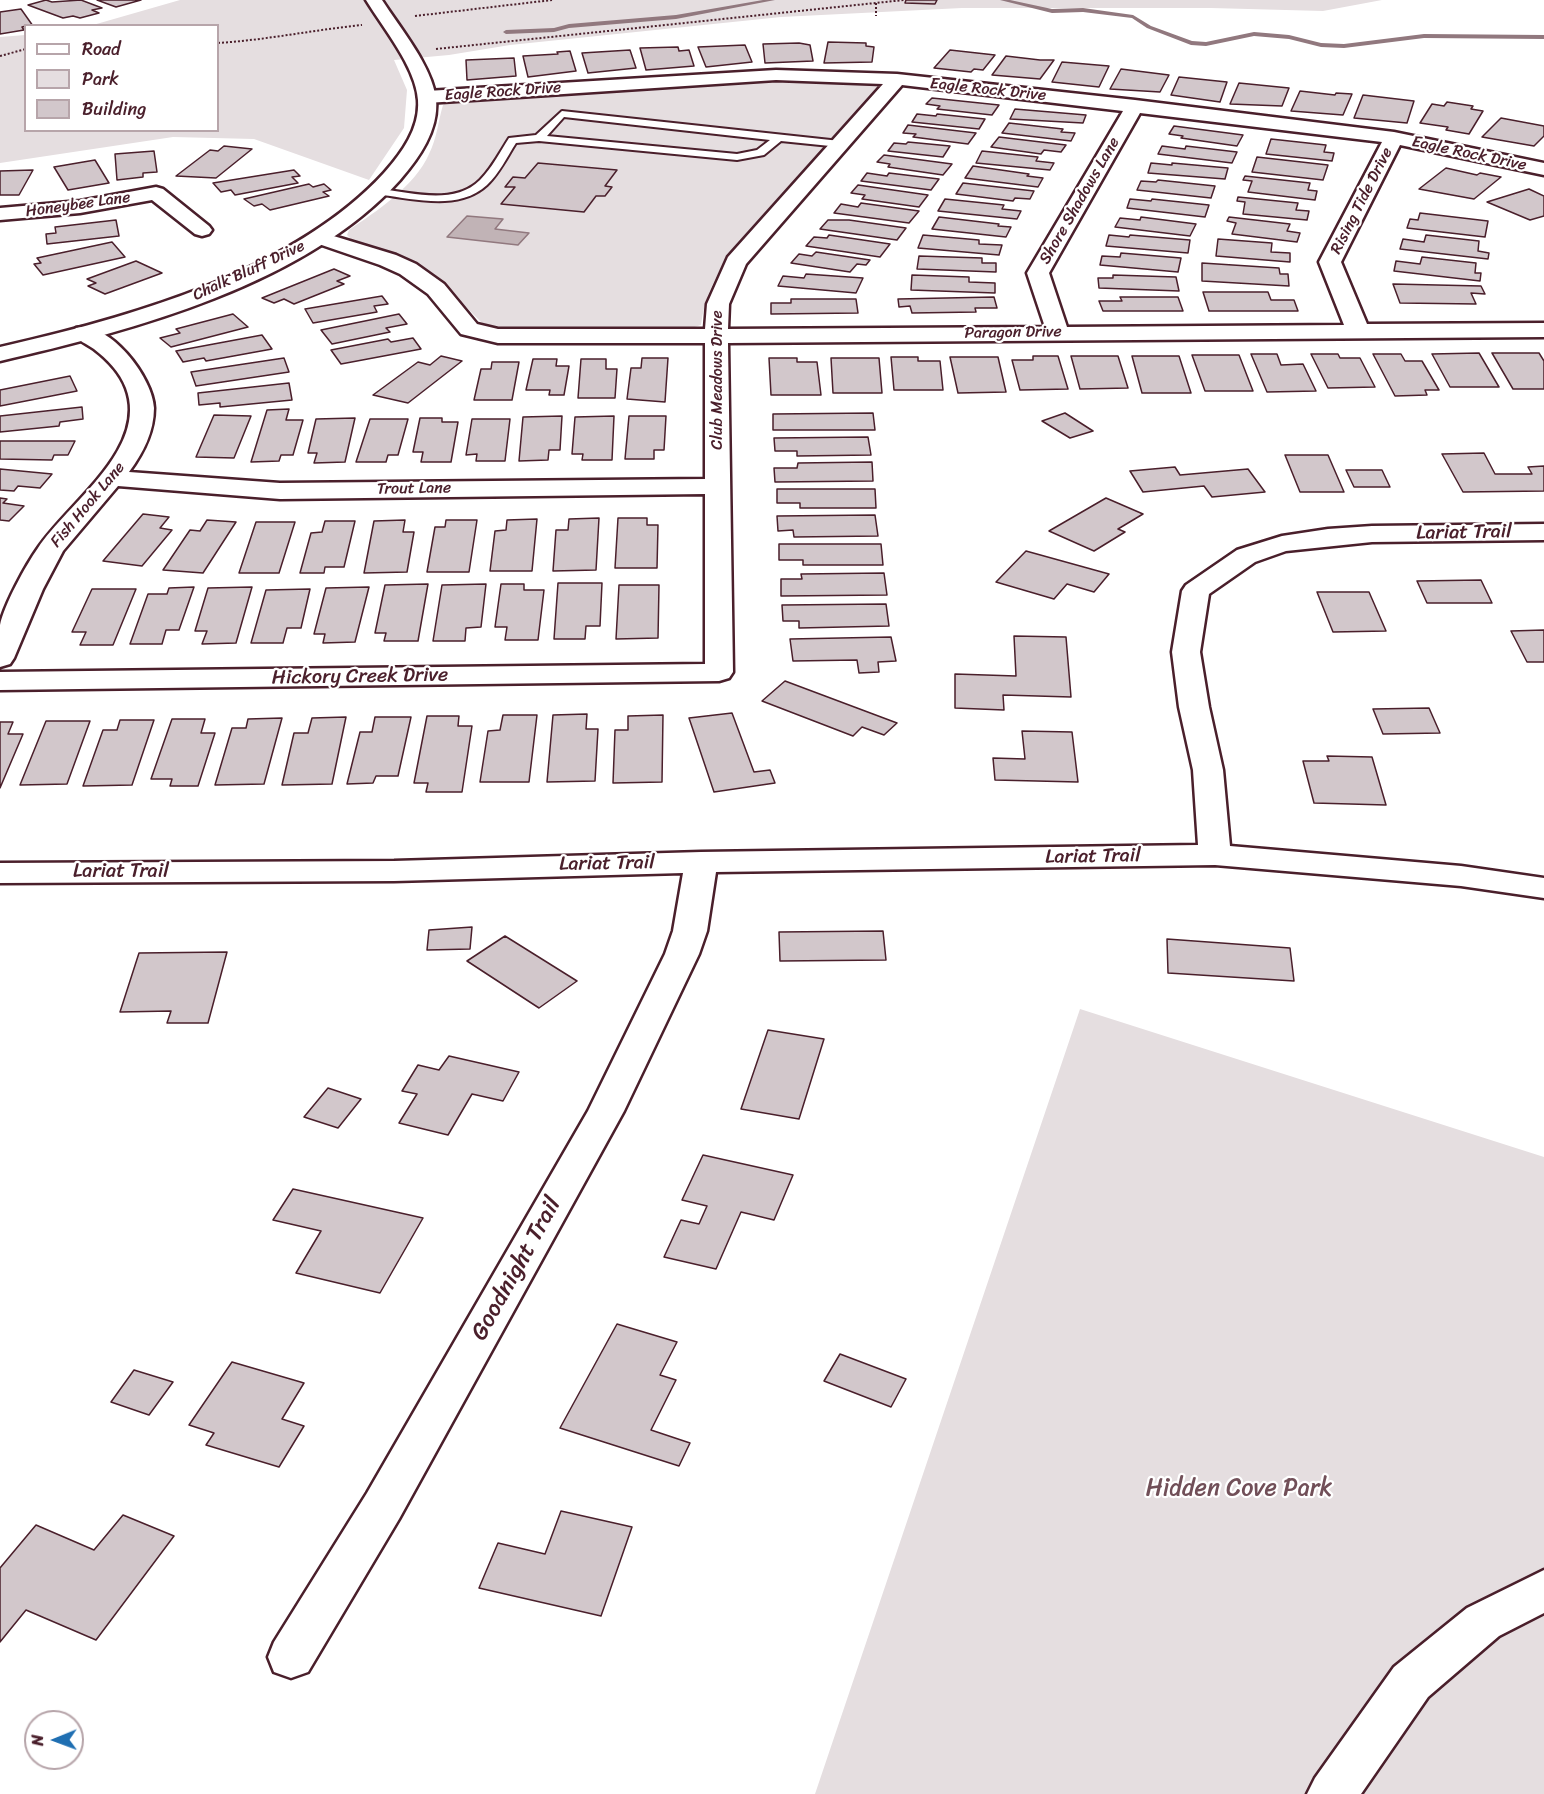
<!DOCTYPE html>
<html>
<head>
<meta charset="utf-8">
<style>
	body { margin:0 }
	#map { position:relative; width:1544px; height:1794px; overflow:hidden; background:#fff; font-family:Sriracha,sans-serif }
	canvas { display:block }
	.legend { position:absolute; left:24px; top:24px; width:195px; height:108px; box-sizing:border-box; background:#fff; border:2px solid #b7a5aa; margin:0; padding:8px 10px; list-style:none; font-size:18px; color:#4a1f2b }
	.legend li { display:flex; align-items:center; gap:12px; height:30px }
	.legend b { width:30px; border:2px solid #b7a5aa }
	.north { position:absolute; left:24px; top:1710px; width:60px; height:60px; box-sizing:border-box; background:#fff; border:2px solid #b7a5aa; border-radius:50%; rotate:269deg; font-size:16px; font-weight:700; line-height:24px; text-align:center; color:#4a1f2b }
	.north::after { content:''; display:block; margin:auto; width:21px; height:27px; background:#1f6fb2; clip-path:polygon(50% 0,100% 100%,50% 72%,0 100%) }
</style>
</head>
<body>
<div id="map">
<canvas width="1544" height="1794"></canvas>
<ul class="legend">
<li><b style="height:8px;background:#fff"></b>Road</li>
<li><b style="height:16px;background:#e5dee0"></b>Park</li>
<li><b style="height:16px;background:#d2c7cb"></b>Building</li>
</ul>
<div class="north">N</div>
</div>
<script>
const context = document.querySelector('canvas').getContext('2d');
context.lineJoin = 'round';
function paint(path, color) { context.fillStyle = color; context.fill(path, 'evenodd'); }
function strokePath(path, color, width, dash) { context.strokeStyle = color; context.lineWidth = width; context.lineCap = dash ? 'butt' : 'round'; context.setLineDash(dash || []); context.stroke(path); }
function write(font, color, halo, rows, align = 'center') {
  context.font = font + ' Sriracha,sans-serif'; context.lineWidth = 4.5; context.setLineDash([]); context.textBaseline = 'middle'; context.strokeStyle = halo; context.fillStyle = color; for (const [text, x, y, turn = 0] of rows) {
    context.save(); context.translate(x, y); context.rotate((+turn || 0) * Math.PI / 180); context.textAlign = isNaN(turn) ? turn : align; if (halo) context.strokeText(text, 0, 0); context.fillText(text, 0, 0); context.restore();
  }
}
const green = new Path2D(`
	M180,0H1382L1323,11L1211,8H962L781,17L510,45L449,55L394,60L407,90L404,128L369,180L254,139L173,137L0,163V37L25,35L26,130H218V26L93,25Z
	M771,82L870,83L879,86L881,91L729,255C715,277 704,299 701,325L688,329L487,328L436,277L408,259L352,240L347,235L349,230C377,211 415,186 429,154C437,138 438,122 443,105L447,102Z
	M1080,1009L1544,1157V1794H815Z`);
const water = new Path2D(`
	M467,216L503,219L495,229L529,233L518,245L447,237Z`);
const stream = new Path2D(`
	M763,0H775L676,19L569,28L554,32L506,34L503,32L506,30L554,28L569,24L676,15Z
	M1000,0H1010L1052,9L1083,8L1133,15L1151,26L1192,41L1206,42L1254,32L1289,35L1321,43L1344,44L1424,34L1544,35V39L1424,38L1344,48L1321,47L1289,39L1254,36L1206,46L1191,45L1147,28L1132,18L1083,12L1052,13Z`);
const building = new Path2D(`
	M46,0L52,2L81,0L102,8L92,10L99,13L80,18L73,16L63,18L28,5Z
	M97,0H141L116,7Z
	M906,0H937L935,4L905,3Z
	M21,9L33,26H26L22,27L24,30L0,34V12Z
	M828,42L866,43V46L874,47L872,62L824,63Z
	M799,43L810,45L813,61L765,63L763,44Z
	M745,45L752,62L706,67L698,47Z
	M678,47L679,51L689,50L694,66L646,70L640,48Z
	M630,50L636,68L588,73L582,53Z
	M950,50L995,55L983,70L974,69L971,72L934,68Z
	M570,51L576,71L528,77L523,56L558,54L557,52Z
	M1006,56L1040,60H1054L1040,79L992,75Z
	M514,58L516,76L467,80L466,60Z
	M1062,62L1109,66L1099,87L1052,82Z
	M1121,69L1169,75L1160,92L1110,89Z
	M1179,77L1227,82L1220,102L1171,95Z
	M1239,83L1289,88L1282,106L1230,104Z
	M1300,91L1335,95L1336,93L1352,94L1343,115L1291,111Z
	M1363,95L1414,101L1407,123L1354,118Z
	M932,98L999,105L992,115L937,109L940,106L926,104Z
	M1447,102L1473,106L1471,109L1483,111L1469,134L1446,130L1448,127L1420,123L1432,104L1444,106Z
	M1015,109L1086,115L1083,123L1010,119Z
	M917,114L936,116L937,114L985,119L979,129L912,122Z
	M1501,118L1544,126V136L1534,146L1482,137Z
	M1009,123L1063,129L1061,132L1075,133L1071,141L1002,133Z
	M908,125L976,133L968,144L913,137L916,134L903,133Z
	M1174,126L1243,135L1237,146L1181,138L1183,136L1169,134Z
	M999,137L1066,145L1061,152L1044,150L1041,154L991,147Z
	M1271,139L1326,145L1324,152L1334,153L1332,161L1266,154Z
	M908,142L950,146L943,157L888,151L894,143L906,144Z
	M224,146L252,149L216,178L176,176L210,150L218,151Z
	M1162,146L1185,149L1186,146L1237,152L1232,163L1158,154Z
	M154,151L157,172L143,173V177L117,180L115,154Z
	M982,151L1038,157L1036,161L1054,163L1050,170L976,163Z
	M884,155L952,164L943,175L888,167L890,164L877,162Z
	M1257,157L1328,165L1323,180L1252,172Z
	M95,160L109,183L68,190L54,167Z
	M538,163L617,170L605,186L612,187L605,196H596L584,212L501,204L515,187H505L513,177L525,178Z
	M1151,163L1172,165V163L1228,168L1225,179L1148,173Z
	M973,166L1029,174L1027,176L1043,178L1038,187L965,178Z
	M1446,168L1477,175L1480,173L1501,177L1474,199L1419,189Z
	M33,170L19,195H0V171Z
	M294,170L300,176L292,177L298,183L235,195L231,190L221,192L213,183Z
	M867,173L887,176L889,173L939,179L931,190L861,181Z
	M1245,176L1310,183L1308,190L1317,191L1315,200L1248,192L1252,181L1243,180Z
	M1158,180L1215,186L1211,198L1137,190L1141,181L1156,182Z
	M963,183L1034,191L1030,199L1015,198L1013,201L956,194Z
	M309,184L313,187L324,184L331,190L323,192L329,196L270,210L262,204L254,206L244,199Z
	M858,185L928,195L919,207L862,199L865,195L851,193Z
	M1529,189L1544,196V216L1530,220L1487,202Z
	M1238,197L1298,203L1296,210L1309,211L1307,220L1243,214L1245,202L1237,201Z
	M945,199L1004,205L1002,209L1021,211L1017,219L938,211Z
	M1130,199L1151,201L1152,199L1209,205L1205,217L1127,208Z
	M861,203L919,211L909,223L834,213L841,204L858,207Z
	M1420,213L1488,221L1485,237L1407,228L1410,219L1418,220Z
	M939,217L999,224L998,226L1011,227L1006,237L932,229Z
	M1141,217L1196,224L1190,236L1115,227L1120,218L1140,220Z
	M1229,217L1290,224L1287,231L1300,233L1297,242L1232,234L1236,223L1227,221Z
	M116,220L119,236L47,244L46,234L56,233L55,227Z
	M828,220H849L906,228L897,240L820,229Z
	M829,235L890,244L880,257L806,246L814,237L827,238Z
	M923,235L979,240V244L1002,245L999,255L918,248Z
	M1109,235L1129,237L1130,235L1190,240L1188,253L1106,246Z
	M1426,235L1479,241L1478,251L1489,253L1488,259L1400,249L1403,239L1424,242Z
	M1218,239L1272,243L1271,252L1290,253V262L1216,256Z
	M112,242L125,257L43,275L34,264L41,263L37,258Z
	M816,252L870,260L866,265L857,264L850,272L791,263L799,254L812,256Z
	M1121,253L1181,258L1178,272L1100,265L1102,256L1120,257Z
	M919,256L982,258V263H996V272L917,269Z
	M1422,257L1476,263L1475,273H1481L1480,281L1394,271L1396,261L1420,264Z
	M136,261L162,273L105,294L88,286L96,283L87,279Z
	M1202,263L1279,268L1280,274H1288L1289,286L1202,281Z
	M334,269L350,276L337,281L344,284L294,304L284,299L274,303L262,298Z
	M806,274L863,278L856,293L778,286L783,276L804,278Z
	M912,275L969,277V282L995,283V293L911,290Z
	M1113,275L1176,277L1179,291L1099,288L1098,278H1113Z
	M1393,284L1481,286L1485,294L1471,293L1476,304L1400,303Z
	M1203,292H1268L1271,300H1294L1298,311H1209Z
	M382,296L388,304L374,306L377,312L313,323L305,309Z
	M994,297L997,308H975L976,312L912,313L910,306L899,307L898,299Z
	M1120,297H1178L1183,311H1103L1099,301H1122Z
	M791,299H856L858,313L771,314V303H791Z
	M233,314L248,327L171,347L160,338L180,333L176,329Z
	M399,314L407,324L386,328L390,332L332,344L321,330Z
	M262,335L272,349L206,361L204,358L183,362L176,351Z
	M413,338L421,349L341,364L331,350L388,339L391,342Z
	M1479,353L1499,387H1450L1432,354Z
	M1492,353H1539L1544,361V389H1513Z
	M1251,354H1277L1281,365L1303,364L1316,391L1267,392Z
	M1311,354H1338L1340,358H1360L1375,387L1328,388Z
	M1373,354H1401L1405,361H1422L1439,390H1425L1427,395L1395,396Z
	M1192,355H1239L1253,391H1205Z
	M441,356L462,361L408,403L373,395L418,362L430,365Z
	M1033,356H1058L1068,389L1020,390L1012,360H1033Z
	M1071,356H1118L1128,388L1080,389Z
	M1132,356H1179L1191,393H1142Z
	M891,357H918V361H940L943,390H894Z
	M950,357H998L1006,392L958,393Z
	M284,358L289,372L196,386L191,372Z
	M642,358H668L665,402L627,399L631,368H641Z
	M769,358H797V362H817L821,395H771Z
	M831,358H879L882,393H833Z
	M533,359H557L556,366H569L564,395H549L550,390H526Z
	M581,359H606V369H617L615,398H578Z
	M492,362H519L512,400H474L481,369H491Z
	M70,376L77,391L0,406V390Z
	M289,383L292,400L220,407V403L199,405L198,393Z
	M82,407L83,419L60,422L59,426L0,432V416Z
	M289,409L286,420H303L293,455H281L279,461L251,462L267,410Z
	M873,413L875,430H773V414Z
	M1065,413L1093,431L1070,438L1042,421Z
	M214,415L251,416L234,458L196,457Z
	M562,416L560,450H549L548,460L519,461L523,417Z
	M614,416L612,460H582L583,454H572L575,417Z
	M629,416H666L664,450H654V459H625Z
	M355,418L345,462L314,463L317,453H308L316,419Z
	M420,418H442V422H458L451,462H421L423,452H413Z
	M370,419H408L398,455H388L386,462H356Z
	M472,419H510L505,461H476L477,454L466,455Z
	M868,437L871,455L797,456V451H775L774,438Z
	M0,441H75L68,455H54L52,460L0,459Z
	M1484,453L1495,474H1532L1528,467L1544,466V491L1463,492L1442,454Z
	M1285,455H1328L1344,492H1300Z
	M872,462L873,481L775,482L774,468H797L798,463Z
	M1175,467L1180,475L1248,469L1265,492L1212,497L1204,486L1143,492L1130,471Z
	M0,469L52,474L40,488L18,486L14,491L0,490Z
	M1346,470H1382L1390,487H1354Z
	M777,489H875L876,508H800V503H777Z
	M0,498L7,499L3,503L24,506L9,521L0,520Z
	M1106,498L1143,514L1118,529L1125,532L1094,551L1049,531Z
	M143,514L169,517L160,528L172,530L142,566L103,561Z
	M875,515L878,536L794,537L793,530L778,531L777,516Z
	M599,518L596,570L553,571L556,530H568L569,519Z
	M618,518H647V525H658L657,568H615Z
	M537,519L532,571H490L495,531L506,530L507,520Z
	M207,520L236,522L203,573L163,570L190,530L200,531Z
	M405,520L403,532H414L407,572L364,573L374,521Z
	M446,520H477L469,572H427L435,527H445Z
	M325,521H355L344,567H325L324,573H300L311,533L322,532Z
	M256,522H295L279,573H239Z
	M779,544H881L883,565H803V560H779Z
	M1026,551L1109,574L1094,592L1067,584L1054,599L996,582Z
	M884,573L887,595L781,596V579H802L801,574Z
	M1481,580L1492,603H1427L1417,581Z
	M558,583H602L600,626H586L585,639H554Z
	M428,584L418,641H384L386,633H375L385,585Z
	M486,584L481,627L466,628L465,641H433L442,585Z
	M501,584H524V590H544L538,640H505L507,627H495Z
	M619,585H659L658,638L616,639Z
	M194,587L179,630H166L162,644H130L148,594H167L169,588Z
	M252,587L236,643L202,644L207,631H195L208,588Z
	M369,587L355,642L323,643L325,634H314L326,588Z
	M92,589H136L113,645H80L86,632H72Z
	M310,589L301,628H287L283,643H251L266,590Z
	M1317,592H1369L1386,631L1333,632Z
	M886,604L889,626L799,628V621H783L782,605Z
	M1544,630V662H1527L1511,631Z
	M1014,636L1066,637L1071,697L1003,695L1004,710L955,708V674L1016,676Z
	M891,637L896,661L878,662L879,672L859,673L857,660L793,661L790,639Z
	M785,681L897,723L884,735L862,727L853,736L762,701Z
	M1429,708L1440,733L1383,734L1373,709Z
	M732,713L754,772L770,770L775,783L714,792L689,718Z
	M587,714L586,729H598L595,781L547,782L553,715Z
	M503,715H537L529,782H480L488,731L500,730Z
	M663,715L662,782L613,783L615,730H628V716Z
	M427,716H459L458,726H472L462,792H426L428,783H414Z
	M346,717L332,784L282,785L294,733H308L312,718Z
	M375,717H411L398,776H376L373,783L347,784L360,732H372Z
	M282,718L264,784L215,785L232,728H246L248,719Z
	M172,719H205L201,733H215L198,786H170L172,779H151Z
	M120,720H154L132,785L83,786L103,730H117Z
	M46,721H90L67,784L20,785Z
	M0,722H13L8,734H23L0,788Z
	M1022,731L1072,732L1078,782L995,780L993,758L1025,759Z
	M1327,756L1372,757L1386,805L1314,803L1303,761H1329Z
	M472,927L470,949L427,950L429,930Z
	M883,931L886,960L780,961L779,932Z
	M505,936L577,981L539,1008L467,961Z
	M1167,939L1290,948L1294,981L1168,973Z
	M227,952L208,1023H167L171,1011L120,1012L139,953Z
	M768,1030L824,1039L799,1119L741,1109Z
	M449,1056L519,1072L503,1101L472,1094L448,1135L399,1123L417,1094L402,1091L418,1065L439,1070Z
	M328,1088L361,1099L338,1128L304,1117Z
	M703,1155L793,1175L774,1220L741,1212L716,1269L664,1257L681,1220L699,1224L707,1206L682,1200Z
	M293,1189L423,1218L380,1293L296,1273L321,1231L273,1220Z
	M617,1324L677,1342L660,1375L676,1380L651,1430L690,1443L679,1466L560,1428Z
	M840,1354L906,1379L891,1407L824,1381Z
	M232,1362L304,1383L282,1419L304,1426L279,1467L206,1445L214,1433L189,1425Z
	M134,1370L173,1382L149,1415L111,1402Z
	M561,1511L632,1527L601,1616L479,1588L498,1543L545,1554Z
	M123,1515L174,1536L96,1640L26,1610L0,1642V1568L36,1525L94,1550Z`);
const path = new Path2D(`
	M876,3V16
	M415,16L552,0
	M218,43C266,40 313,30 362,25
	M436,49L904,0
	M0,56L26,49`);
const lane = new Path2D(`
	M562,111L840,141L845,144L840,147L781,141L764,155L737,160L539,141L516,143C507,157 499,174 487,185C459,211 415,199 382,195L377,192L382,189C413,193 455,205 480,180C492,168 500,152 509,138L536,135ZM564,117L770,140L757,150L737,154L547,136Z`);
const street = new Path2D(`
	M776,70L897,74L1135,100L1394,132L1544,163V175L1400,145L1341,262L1367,324L1544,323V337L728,343L733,672L729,678L719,681L0,690V672L705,664V494L280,499L118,486L63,551L43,589L14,658L10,664L0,667C0,654 0,638 0,625C4,605 26,565 38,548C68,503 149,449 126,388C120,372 107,359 94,349C87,344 78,341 73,333L76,328C109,320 153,378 154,408C154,432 143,453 129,472L280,483L705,479V343H498L461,334L428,294L400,274L380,265L313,242L310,238L313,234L320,232L327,234L396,255L416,264L444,284L477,324L498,329H705L707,304L728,257L883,84L776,80L427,103L420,101L418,97L420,93L427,91ZM902,85L1123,111L1027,273L1045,327L728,329L729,304L746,264ZM1140,113L1382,142L1319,262L1344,325L1067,327L1049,273Z
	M156,187L163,189L209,226L212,230L209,234L202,236L195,234L152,200L80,213L0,220V208L80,201Z
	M1544,524V540L1372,542L1286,551L1255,562L1209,594L1200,652L1209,707L1223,770L1230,846L1461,866L1544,878V898L1461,886L1215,865L716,872L707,931L699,954L624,1111L399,1519L308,1672L291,1678L274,1672L268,1657L274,1642L367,1493L588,1111L665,954L673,931L683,873L394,881L0,883V863L394,861L701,852L1198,845L1193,770L1179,707L1172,652L1182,591L1186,585L1237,550L1282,536L1328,529L1372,526Z
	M1544,1570V1613L1499,1636L1428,1697L1361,1794H1307L1315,1778L1394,1667L1467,1608Z`);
const secondary = new Path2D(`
	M366,0H382C400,28 432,66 436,99C439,130 419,158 400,180C305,285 134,330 0,361V347C128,318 293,272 384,173C402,153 420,128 418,100C416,67 383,28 366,0Z`);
const farStreetnames = [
	["Eagle Rock Drive",988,90,6],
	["Eagle Rock Drive",503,92,-4],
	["Eagle Rock Drive",1469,154,12],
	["Shore Shadows Lane",1080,201,-60],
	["Rising Tide Drive",1362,201,-63],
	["Honeybee Lane",78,205,-8],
	["Chalk Bluff Drive",249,271,-25],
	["Paragon Drive",1013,333,-1],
	["Club Meadows Drive",718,380,-90],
	["Trout Lane",414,489,-1],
	["Fish Hook Lane",88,505,-50]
];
const streetNames = [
	["Lariat Trail",1464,533,-1],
	["Hickory Creek Drive",360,677,-1],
	["Lariat Trail",1093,857,-1],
	["Lariat Trail",607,864,-1],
	["Lariat Trail",121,872]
];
const nearStreetnames = [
	["Goodnight Trail",517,1269,-61]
];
const nearParknames = [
	["Hidden Cove Park",1239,1489]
];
paint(green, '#e5dee0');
paint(water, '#c1b3b6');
strokePath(water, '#91787e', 1.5);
paint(stream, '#91787e');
paint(building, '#d2c7cb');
strokePath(building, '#4a1f2b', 1.5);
strokePath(lane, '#4a1f2b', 4);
strokePath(street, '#4a1f2b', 5);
strokePath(secondary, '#4a1f2b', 5);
strokePath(path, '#4a1f2b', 2, [2, 2]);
paint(lane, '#fff');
paint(street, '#fff');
paint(secondary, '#fff');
write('16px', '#4a1f2b', '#fff', farStreetnames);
write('20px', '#4a1f2b', '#fff', streetNames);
write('24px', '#4a1f2b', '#fff', nearStreetnames);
write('24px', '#714f58', '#fff', nearParknames);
</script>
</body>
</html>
